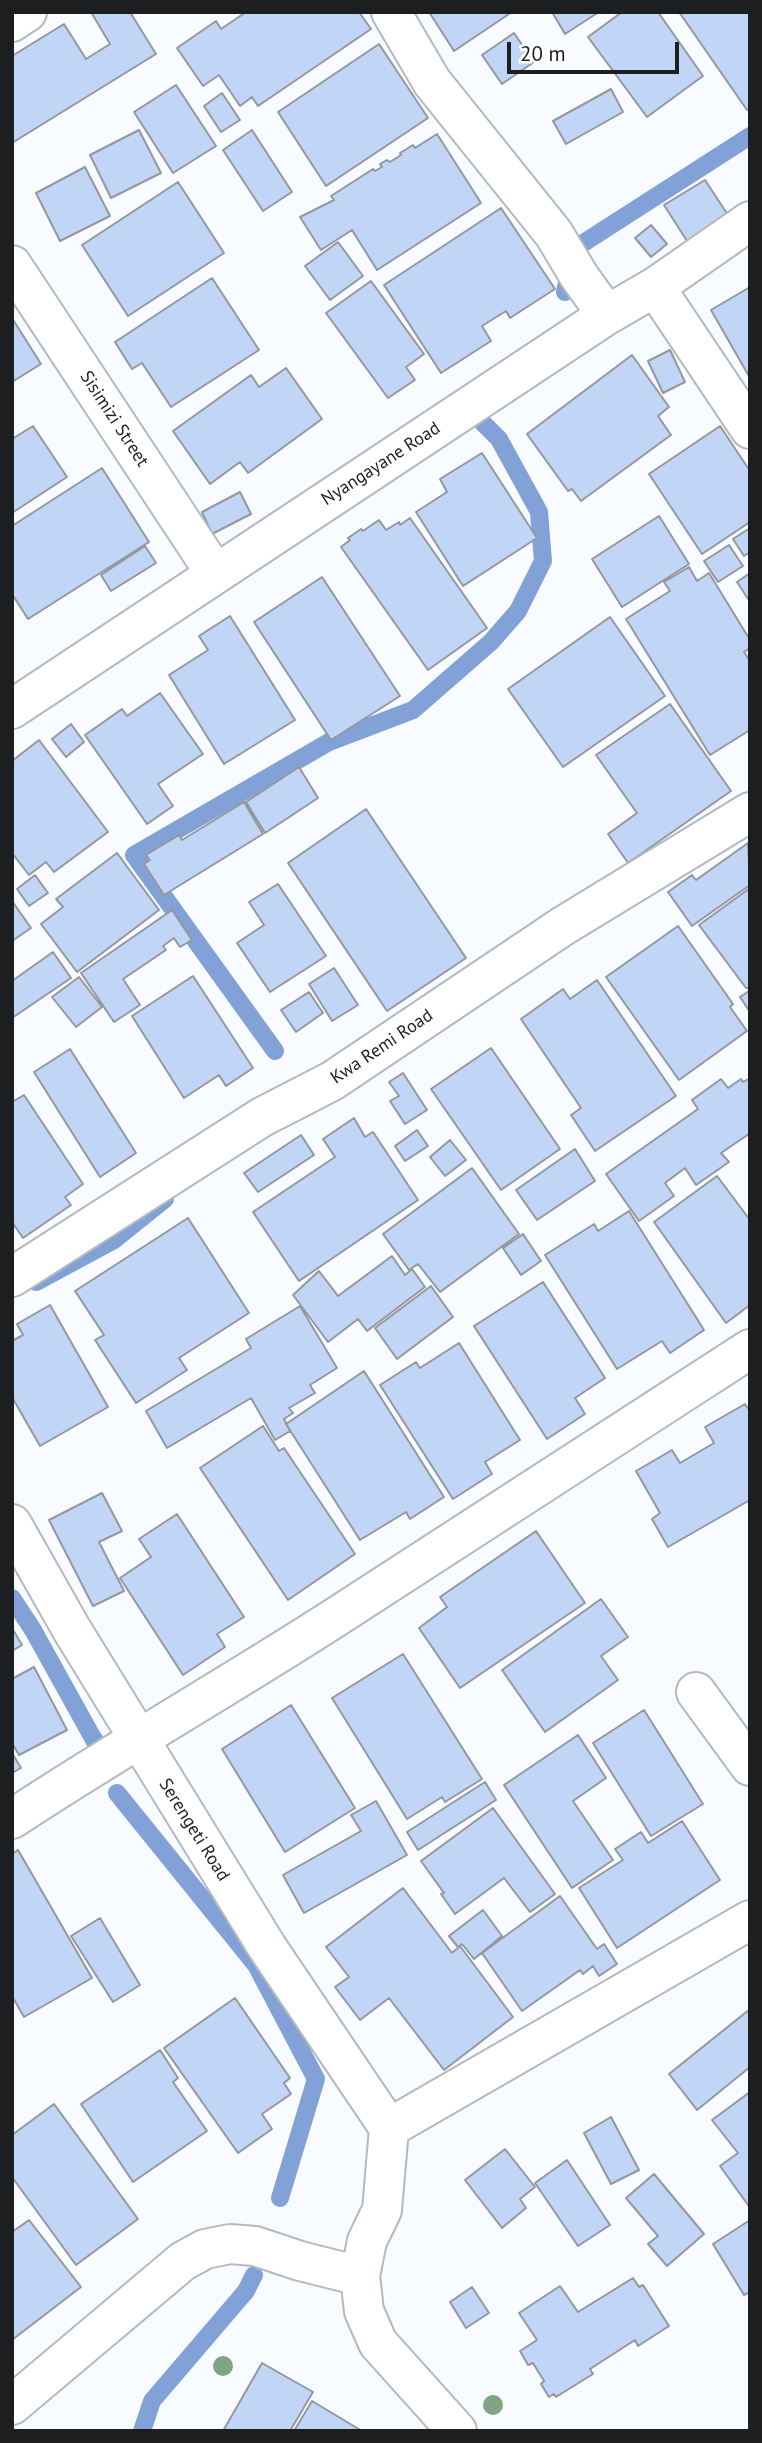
<!DOCTYPE html>
<html>
<head>
<meta charset="utf-8">
<style>
	body { margin:0 }
	#map { position:relative; width:762px; height:2443px; overflow:hidden; background:#f8fbff; font-family:"PT Sans",sans-serif }
	canvas { display:block }
	.frame { position:absolute; inset:0; border:14px solid #1d1e20; pointer-events:none }
	.scale { position:absolute; left:507px; top:42px; width:172px; height:32px; box-sizing:border-box; border:4px solid #1d1e20; border-top:0; padding-left:9px; font-size:21px; line-height:24px; white-space:nowrap; color:#1d1e20; -webkit-text-stroke:5px #fff; paint-order:stroke }
</style>
</head>
<body>
<div id="map">
<canvas width="762" height="2443"></canvas>
<div class="frame"></div>
<div class="scale">20 m</div>
</div>
<script>
const context = document.querySelector('canvas').getContext('2d');
context.lineJoin = 'round';
function strokePath(path, color, width, dash) { context.strokeStyle = color; context.lineWidth = width; context.lineCap = dash ? 'butt' : 'round'; context.setLineDash(dash || []); context.stroke(path); }
function paint(path, color) { context.fillStyle = color; context.fill(path, 'evenodd'); }
function write(font, color, halo, rows, align = 'center') {
  context.font = font + ' "PT Sans",sans-serif'; context.lineWidth = 6; context.setLineDash([]); context.textBaseline = 'middle'; context.strokeStyle = halo; context.fillStyle = color; for (const [text, x, y, turn = 0] of rows) {
    context.save(); context.translate(x, y); context.rotate((+turn || 0) * Math.PI / 180); context.textAlign = isNaN(turn) ? turn : align; if (halo) context.strokeText(text, 0, 0); context.fillText(text, 0, 0); context.restore();
  }
}
const stream = new Path2D(`
	M565,292L574,249L750,136
	M275,1051L134,855L329,742L413,710L491,642L518,611L543,561L539,512L499,439L467,407H464
	M36,1282L114,1240L165,1199
	M12,1598L33,1630L104,1758L94,1739
	M117,1793L256,1965L316,2079L280,2198
	M142,2431L152,2401L246,2291L254,2275`);
const building = new Path2D(`
	M91,12H130L156,54L12,143V56L64,24L86,59L110,44Z
	M246,12H359L371,29L258,106L252,97L240,106L219,75L203,86L177,48L216,21L221,29Z
	M429,12H512L454,51Z
	M552,12H599L565,34Z
	M622,12H658L703,76L647,117L588,37Z
	M679,12H750V109L747,110Z
	M514,33L534,62L502,84L482,55Z
	M379,44L428,118L326,186L278,112Z
	M176,85L216,146L173,173L134,112Z
	M611,89L623,112L566,144L553,121Z
	M222,93L240,120L221,132L204,106Z
	M139,130L161,173L111,198L90,155Z
	M252,130L292,192L263,211L223,150Z
	M437,134L481,203L377,270L352,230L321,250L300,217L334,200L331,196L373,169L375,171L382,167L380,164L387,160L390,162L401,155L400,153L413,145L415,148Z
	M85,167L110,216L60,241L36,193Z
	M705,180L728,215L687,241L664,205Z
	M178,182L224,253L128,316L82,245Z
	M501,208L555,289L510,318L506,311L482,326L491,341L441,373L384,285Z
	M651,225L667,244L651,257L635,238Z
	M338,242L363,276L330,300L305,266Z
	M212,278L259,350L171,407L142,363L132,369L115,342Z
	M371,281L424,354L406,367L415,380L388,398L326,313Z
	M750,287V378L711,310Z
	M12,318L41,364L12,382Z
	M670,350L685,382L663,393L648,361Z
	M632,355L669,407L658,416L671,435L581,501L572,489L568,491L527,434Z
	M286,368L322,419L248,473L240,462L210,484L173,431L251,375L259,387Z
	M33,426L67,477L12,513V439Z
	M720,426L750,471V522L702,554L649,474Z
	M482,453L537,538L463,586L416,512L447,492L440,479Z
	M102,468L149,542L28,619L12,594V526Z
	M240,492L251,514L212,534L202,512Z
	M659,516L689,564L622,607L592,559Z
	M410,518L487,628L428,670L341,547L350,540L348,538L361,529L363,531L379,520L386,530L399,522L400,525Z
	M750,528V552L744,556L733,539Z
	M729,545L743,566L718,582L704,561Z
	M145,546L156,563L111,591L101,575Z
	M689,567L697,581L709,573L750,640V648L744,652L750,661V730L710,755L626,619L670,591L664,582Z
	M750,573V602L737,582Z
	M322,577L400,696L331,740L254,622Z
	M230,616L295,720L224,764L169,675L208,650L199,636Z
	M610,617L665,696L563,767L508,689Z
	M160,693L203,754L158,784L173,806L147,824L85,735L122,709L127,716Z
	M670,704L731,791L628,863L608,834L637,813L596,755Z
	M71,724L84,742L66,757L52,739Z
	M39,740L108,832L54,872L46,862L29,875L12,853V761Z
	M299,767L318,798L265,833L246,802Z
	M244,802L263,834L164,895L144,864L150,860L146,855L179,835L182,840Z
	M366,809L466,958L387,1011L288,863Z
	M748,843L750,885L692,926L668,892L692,875L696,880Z
	M117,853L159,910L77,972L41,924L63,907L56,899Z
	M35,875L48,893L29,906L17,889Z
	M278,884L326,956L270,992L237,943L264,925L249,902Z
	M750,888V988H746L699,925Z
	M12,901L31,928L12,941Z
	M172,910L192,940L180,947L174,938L163,946L166,950L123,979L140,1005L114,1022L81,973Z
	M678,926L733,1004L730,1007L747,1031L679,1080L606,977Z
	M53,952L71,978L12,1018V981Z
	M334,968L358,1005L332,1021L309,984Z
	M193,976L253,1068L226,1086L219,1075L184,1098L132,1016Z
	M79,977L102,1007L76,1027L52,997Z
	M597,980L676,1096L595,1151L571,1115L581,1108L521,1019L563,989L570,999Z
	M749,991H750V1012L740,997Z
	M309,992L323,1013L296,1032L281,1010Z
	M491,1048L560,1149L501,1190L431,1089Z
	M70,1049L136,1153L100,1177L34,1072Z
	M403,1073L427,1110L405,1124L390,1101L399,1096L389,1082Z
	M750,1078V1130L749,1134L721,1153L729,1162L696,1185L685,1168L665,1183L674,1196L639,1221L606,1174L698,1109L692,1100L721,1079L728,1088L741,1079L743,1082Z
	M24,1095L83,1184L65,1197L71,1205L23,1238L12,1222V1102Z
	M354,1118L365,1137L373,1132L418,1200L299,1281L253,1212L335,1157L323,1139Z
	M417,1130L428,1146L405,1161L395,1146Z
	M301,1135L314,1155L258,1192L244,1173Z
	M450,1140L466,1160L445,1176L430,1157Z
	M575,1149L595,1181L537,1220L516,1190Z
	M472,1168L519,1234L440,1292L418,1264L409,1270L383,1234Z
	M717,1176L750,1220V1305L726,1323L654,1222Z
	M629,1211L704,1330L670,1353L662,1341L617,1369L545,1255L594,1224L598,1231Z
	M188,1218L249,1313L179,1358L187,1370L136,1403L95,1340L104,1335L75,1291Z
	M523,1234L541,1261L521,1275L503,1248Z
	M392,1256L405,1275L412,1269L425,1287L367,1331L358,1319L328,1342L293,1295L319,1271L338,1296Z
	M543,1282L605,1378L575,1398L585,1414L547,1439L474,1326Z
	M431,1286L453,1317L397,1359L375,1328Z
	M50,1305L108,1407L40,1446L12,1397V1341L23,1335L17,1324Z
	M300,1306L337,1368L310,1385L315,1393L289,1408L293,1413L284,1419L290,1431L275,1440L251,1398L167,1448L146,1411L251,1348L246,1339Z
	M459,1343L520,1440L485,1462L492,1474L453,1499L380,1385L416,1362L420,1368Z
	M364,1371L444,1497L410,1519L406,1512L360,1540L286,1424Z
	M745,1404L750,1411V1500L668,1547L652,1519L660,1513L636,1471L672,1450L680,1463L714,1443L705,1427Z
	M263,1426L279,1451L284,1448L355,1554L288,1600L200,1468Z
	M102,1493L122,1531L99,1542L124,1591L93,1606L49,1520Z
	M177,1514L244,1617L217,1634L225,1647L183,1675L120,1578L151,1557L139,1539Z
	M536,1531L585,1603L460,1688L419,1628L447,1607L440,1597Z
	M601,1599L628,1637L601,1656L618,1680L545,1732L502,1670Z
	M12,1628L22,1645L12,1651Z
	M403,1654L482,1779L445,1802L442,1797L407,1819L332,1698Z
	M34,1667L67,1730L19,1755L12,1743V1679Z
	M291,1705L355,1808L285,1852L222,1749Z
	M644,1710L703,1804L651,1836L593,1743Z
	M578,1735L606,1778L573,1801L613,1860L572,1888L504,1785Z
	M12,1753L21,1768L12,1773Z
	M485,1782L496,1800L418,1850L407,1832Z
	M376,1801L407,1855L304,1913L283,1875L361,1831L351,1815Z
	M493,1808L555,1894L530,1912L504,1878L455,1914L441,1894L444,1893L421,1861Z
	M682,1821L720,1880L617,1948L579,1888L623,1860L615,1849L641,1832L648,1843Z
	M18,1850L92,1978L24,2017L12,1996V1854Z
	M403,1888L452,1953L460,1946L513,2017L444,2070L389,1998L360,2020L335,1987L349,1977L326,1947Z
	M560,1896L597,1949L604,1944L617,1964L599,1976L593,1966L583,1974L580,1970L522,2011L482,1953Z
	M483,1910L502,1936L474,1959L462,1944L458,1947L449,1936Z
	M100,1918L140,1985L113,2002L71,1936Z
	M235,1998L290,2078L284,2083L291,2094L262,2114L272,2129L238,2153L164,2048Z
	M750,2009V2067L697,2110L669,2074Z
	M160,2050L178,2078L173,2082L207,2131L133,2182L81,2104Z
	M750,2092V2203L748,2205L720,2166L738,2153L712,2120Z
	M54,2104L138,2219L76,2265L12,2177V2135Z
	M611,2117L639,2170L611,2184L584,2133Z
	M505,2149L535,2187L520,2199L526,2208L502,2228L465,2180Z
	M567,2160L610,2225L578,2246L535,2183Z
	M654,2174L704,2234L667,2266L648,2244L658,2236L626,2198Z
	M29,2220L81,2287L12,2340V2232Z
	M750,2220V2292L744,2295L713,2244Z
	M633,2278L639,2287L643,2285L669,2326L638,2346L635,2340L590,2369L593,2374L556,2397L554,2394L549,2397L541,2384L544,2381L533,2363L528,2365L520,2351L537,2340L519,2313L560,2286L578,2312Z
	M472,2287L489,2313L466,2328L450,2302Z
	M262,2363L313,2392L290,2431H223Z
	M312,2401L362,2431H294Z`);
const minor = new Path2D(`
	M391,12L432,82L554,234L579,276L607,315
	M12,22L27,12
	M12,265L215,573
	M655,287L750,429
	M12,709L607,315L655,287L750,221
	M12,1277L262,1117L332,1081L563,926L750,812
	M12,1524L72,1630L267,1947L389,2128
	M696,1692L750,1766
	M12,1819C118,1749 229,1686 336,1617C475,1528 612,1438 750,1349
	M389,2128L750,1920
	M389,2128L382,2210L367,2241L360,2276L364,2311L378,2343L457,2431
	M12,2405L183,2261L205,2249L230,2244L255,2246L300,2261L360,2276`);
const trees = [
	[223,2366],
	[493,2405]
];
const streetNames = [
	["Sisimizi Street",114,419,57],
	["Nyangayane Road",381,464,-33],
	["Kwa Remi Road",382,1047,-34],
	["Serengeti Road",194,1830,58]
];
strokePath(stream, '#82a2d7', 18);
paint(building, '#c1d6f7');
strokePath(building, '#94979d', 2);
strokePath(minor, '#b5b9bf', 42);
strokePath(minor, '#fff', 38);
context.fillStyle = '#7fa583';
for (const [x, y] of trees) { context.beginPath(); context.arc(x, y, 10, 0, 2 * Math.PI); context.fill(); }
write('18px', '#1d1e20', '#fff', streetNames);
</script>
</body>
</html>
